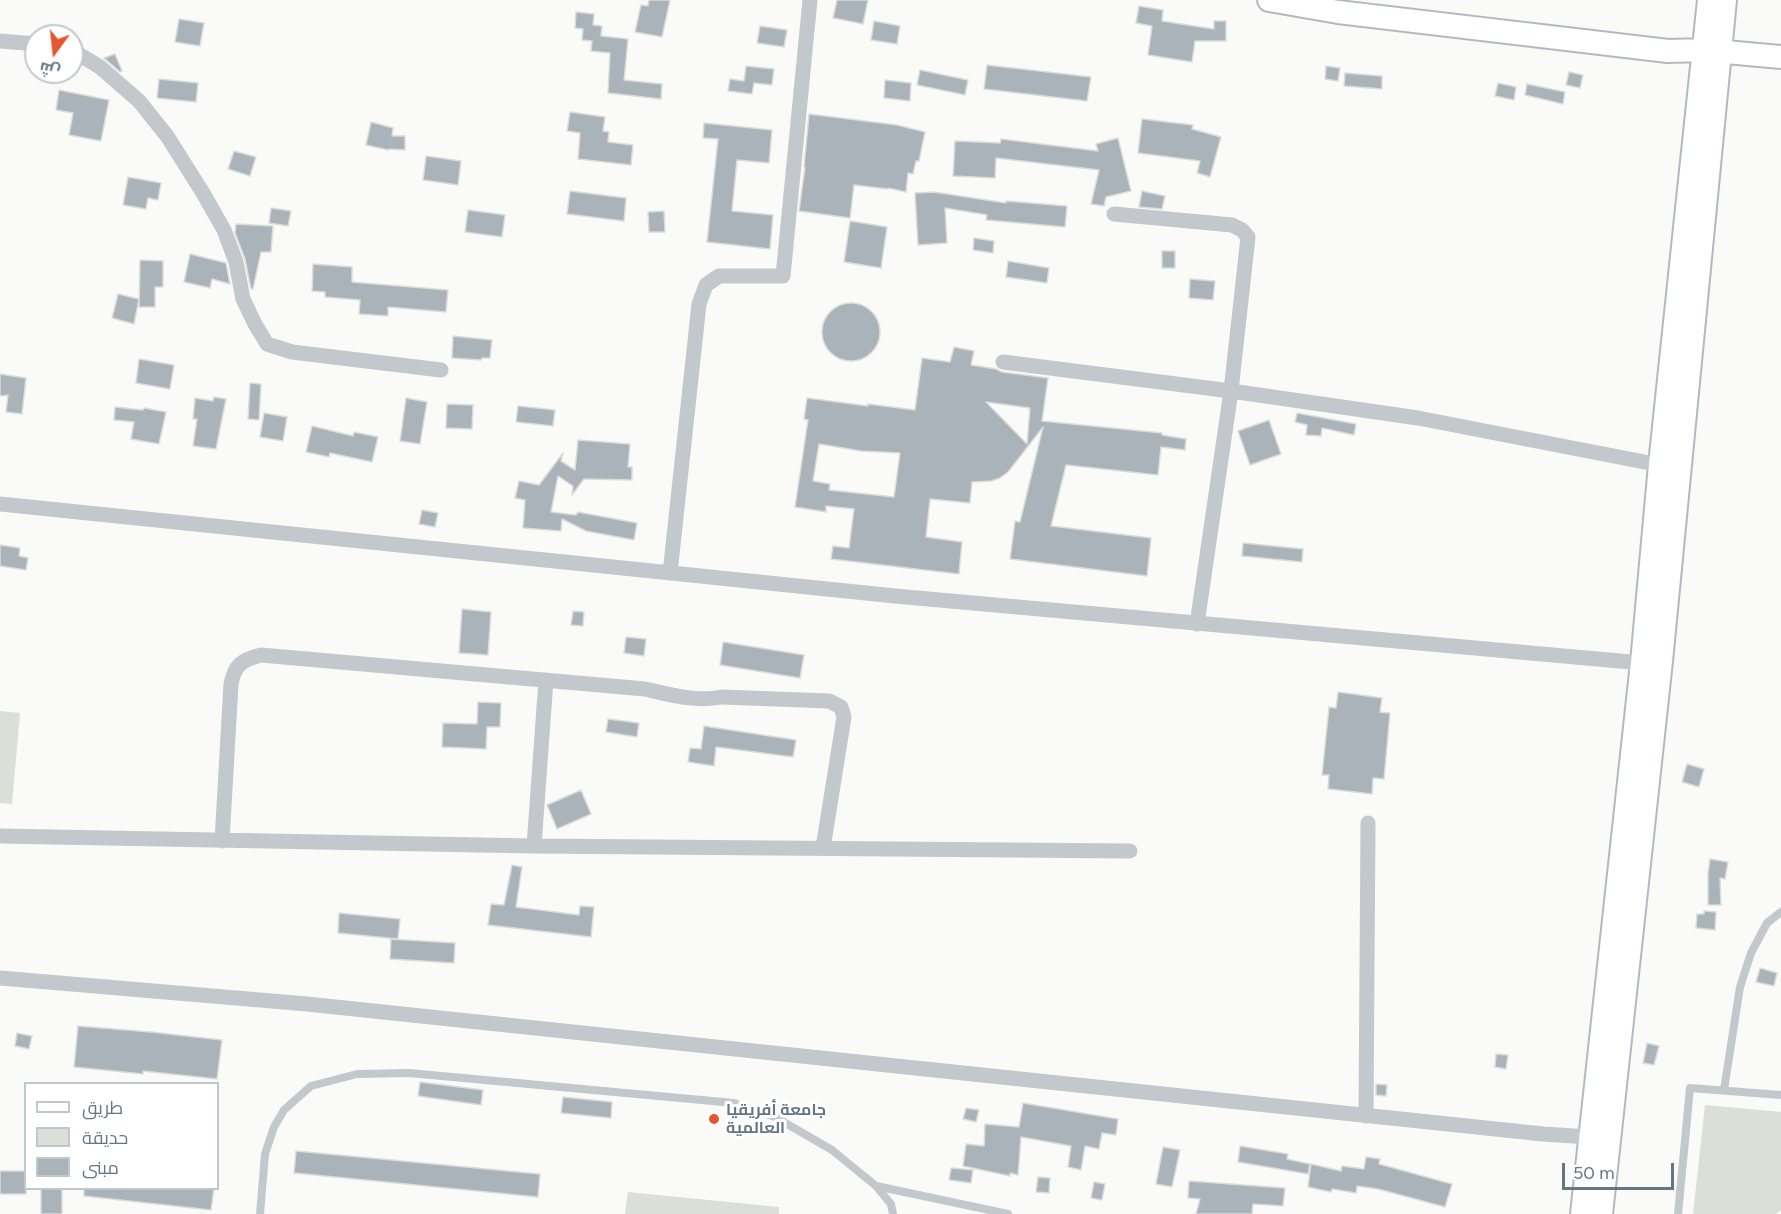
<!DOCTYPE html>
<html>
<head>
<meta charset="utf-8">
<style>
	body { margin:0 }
	#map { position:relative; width:1781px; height:1214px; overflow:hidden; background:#fafaf8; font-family:Figtree,Cairo,sans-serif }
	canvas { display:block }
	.legend { position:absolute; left:24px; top:1082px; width:195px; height:108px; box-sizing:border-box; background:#fff; border:2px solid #c1c8cd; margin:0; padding:8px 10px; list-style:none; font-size:18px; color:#657683 }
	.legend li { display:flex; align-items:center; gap:12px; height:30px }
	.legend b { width:30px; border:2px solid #c1c8cd }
	.north { position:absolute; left:24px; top:24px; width:60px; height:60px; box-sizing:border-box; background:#fff; border:2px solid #c1c8cd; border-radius:50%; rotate:195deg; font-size:16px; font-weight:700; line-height:24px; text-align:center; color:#657683 }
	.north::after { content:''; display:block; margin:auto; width:21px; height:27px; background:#e4572e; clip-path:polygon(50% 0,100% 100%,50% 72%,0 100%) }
	.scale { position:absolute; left:1562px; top:1163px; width:112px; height:27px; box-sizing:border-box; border:3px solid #657683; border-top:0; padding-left:8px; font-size:18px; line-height:21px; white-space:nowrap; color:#657683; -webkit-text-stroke:4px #fff; paint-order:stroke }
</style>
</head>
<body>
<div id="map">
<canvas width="1781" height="1214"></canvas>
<ul class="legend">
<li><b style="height:8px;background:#fff"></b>طريق</li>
<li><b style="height:16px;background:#dadfd7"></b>حديقة</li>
<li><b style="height:16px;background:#aab3b9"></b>مبنى</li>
</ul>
<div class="north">ش</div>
<div class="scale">50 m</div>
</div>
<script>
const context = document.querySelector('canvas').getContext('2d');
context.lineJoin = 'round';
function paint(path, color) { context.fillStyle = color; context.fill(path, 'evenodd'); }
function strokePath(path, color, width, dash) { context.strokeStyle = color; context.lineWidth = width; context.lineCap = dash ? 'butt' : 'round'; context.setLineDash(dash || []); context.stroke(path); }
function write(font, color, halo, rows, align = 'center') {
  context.font = font + ' Figtree,Cairo,sans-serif'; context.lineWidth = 6; context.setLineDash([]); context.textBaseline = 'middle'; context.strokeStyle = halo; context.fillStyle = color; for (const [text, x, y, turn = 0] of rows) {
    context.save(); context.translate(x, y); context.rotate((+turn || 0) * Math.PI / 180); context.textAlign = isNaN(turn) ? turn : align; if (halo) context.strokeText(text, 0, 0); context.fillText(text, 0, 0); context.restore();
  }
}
const green = new Path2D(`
	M0,711L20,713L12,804L0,803Z
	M1705,1105L1781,1112V1210L1776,1214H1693Z
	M628,1192L779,1207V1214H625Z`);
const building = new Path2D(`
	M649,0H670L662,37L635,32L641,5L648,6Z
	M837,0H868L863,24L833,18Z
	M1139,6L1163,10L1162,21L1214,29V21H1226V41H1195L1192,62L1148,55L1152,26L1136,23Z
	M576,12L594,14L593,25L602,26L601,36L628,39L624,80L662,84L661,99L608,93L610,53L591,51L592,41L582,40L583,29L575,28Z
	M179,19L204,23L200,46L175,42Z
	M874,21L900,26L897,44L871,40Z
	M760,26L787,30L784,47L757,43Z
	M115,54L122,71L120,72L104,58Z
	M987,65L1091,77L1087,101L984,89Z
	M746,66L774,69L772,85L754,83L752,94L728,91L730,79L744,81Z
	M1326,66L1340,68L1338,81L1325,79Z
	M920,70L968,80L965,95L917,85Z
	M1569,72L1583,75L1580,88L1566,85Z
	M1345,73L1382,76V89L1344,86Z
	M159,79L198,83L196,102L157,98Z
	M885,80L911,83L910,101L884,98Z
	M1498,83L1516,87L1514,100L1495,96Z
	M1527,84L1565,92L1563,104L1525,95Z
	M59,90L109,100L101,141L69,135L73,113L56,110Z
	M570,112L605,117L603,131L609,132L608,142L633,145L631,165L578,159L580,133L567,131Z
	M809,114L897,125L925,132L919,161H916L913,174L908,173L906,192L888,188V189L854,185L850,218L799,211L805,167H804Z
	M1142,119L1193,125L1192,129L1221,137L1210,177L1197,173L1200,161L1138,153Z
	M371,122L393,128L392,136H405V150L389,149L388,150L366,145Z
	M704,123L772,130L769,163L737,160L732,211L773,215L770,249L707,242L718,139L703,138Z
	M1118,138L1131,191L1106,197L1104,206L1091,204L1099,170L996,158L995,178L953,176L955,141L1000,143L1001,139L1098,151L1096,144Z
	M234,151L256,157L250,176L228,169Z
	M426,156L461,161L458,185L423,180Z
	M128,177L161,183L158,200L148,198L146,209L123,205Z
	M570,191L626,198L624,221L567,214Z
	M1142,191L1165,196L1162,209L1139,207Z
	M934,192L1006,203V201L1067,206L1065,227L986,220L987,215L945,208L947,243L918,245L915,193Z
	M271,208L291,211L288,226L269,223Z
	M468,210L505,215L502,237L465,232Z
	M664,211L665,232H649L648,212Z
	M850,221L887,227L881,268L844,262Z
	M236,224L273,226L271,252H261L253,289H251L245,259L235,233Z
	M974,238L994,241L993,253L973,250Z
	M1162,251H1175V268H1162Z
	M190,254L226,263L230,284L212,279L210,288L184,282Z
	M140,260L163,261V287H155V307H139Z
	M1008,261L1049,268L1047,283L1006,277Z
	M313,264L352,267V282L448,290L446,312L388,307V316L359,314L360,300L325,297V292L312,291Z
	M1190,279L1215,281L1213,300L1189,298Z
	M118,294L139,299L134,324L112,318Z
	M822 332a29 29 0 1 1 58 0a29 29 0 1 1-58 0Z
	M453,336L492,340L490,358H482L481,360L452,358Z
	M954,347L974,351L971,365L996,369L1002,372L1048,378L1042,421L1162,433V435L1186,439L1185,450L1161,447L1158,475L1066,465L1051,526L1151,538L1147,576L1010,559L1015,521L1020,522L1043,427L1008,472L1000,478L991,481L972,482L970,503L930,499L926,537L962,542L959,574L831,559L833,546L849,548L854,509L826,506V512L795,507L808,420L804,419L807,398L868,406V404L915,410L922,358L950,362ZM986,402L1030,408L1027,444ZM819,444L861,451L900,453L894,497L829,490L830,484L813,481Z
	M139,359L174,365L170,389L136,383Z
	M0,374L26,378L22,414L6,412L8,395L0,396Z
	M250,383L261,384L259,420L248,419Z
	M214,397L226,399L216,449L193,446L197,419H193L195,398L213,401Z
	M406,398L427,402L420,444L400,441Z
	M447,404L473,405L472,429L446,428Z
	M518,406L555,410L553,426L516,422Z
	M115,407L143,410L144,408L166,412L159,444L131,439L134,422L114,420Z
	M264,413L287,417L283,441L260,437Z
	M1297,413L1356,424L1354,435L1322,428L1321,436L1306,435L1307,425L1295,422Z
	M1269,420L1281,454L1250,465L1238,431Z
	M312,426L353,436L354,432L378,437L372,462L330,453L329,457L306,452Z
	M578,440L630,444L628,467H632V480L584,479L572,495L573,486L558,476L551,512L576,515L578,512L637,523L634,540L586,531L562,519L561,531L523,528L525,500L515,498L519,481L539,485L563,453L561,461L575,470Z
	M422,510L438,513L435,527L419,524Z
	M1243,543L1303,549L1302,562L1242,556Z
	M0,545L20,548L19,556L28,558L26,570L0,566Z
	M462,609L491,612L488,655L459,653Z
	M573,611L584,612L583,626L571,625Z
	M626,637L646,639L644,656L624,653Z
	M723,642L804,655L800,678L720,665Z
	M1338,692L1382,698L1380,712L1390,713L1384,779L1373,778L1372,794L1328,789L1329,775H1322L1329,707L1336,708Z
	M478,702L501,703L500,727H487L486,749L442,747L443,723L477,724Z
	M608,719L639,723L637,737L606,732Z
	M704,726L796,740L793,757L716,747L714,766L688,762L690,748L701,749Z
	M1687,764L1704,769L1699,787L1682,782Z
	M581,790L591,814L557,829L547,805Z
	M1710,859L1728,862L1725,879L1720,878L1721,905H1708V874Z
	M512,865L522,867L516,907L579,915L580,906L594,907L591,937L488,925L491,904L504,905Z
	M1704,911L1716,912L1715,930L1696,928L1697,914H1704Z
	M339,913L400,919L398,939L338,933Z
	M391,939L455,943L454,963L390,959Z
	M1760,968L1777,973L1774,986L1756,982Z
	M78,1026L151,1032L222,1040L217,1079L143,1071V1074L74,1067Z
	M17,1033L32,1036L29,1049L15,1046Z
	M1647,1043L1659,1046L1654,1065L1643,1063Z
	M1496,1054L1508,1055L1506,1069L1495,1067Z
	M420,1082L483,1090L481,1105L418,1096Z
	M1376,1084L1387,1085L1386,1096L1376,1095Z
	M563,1097L612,1102L611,1118L561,1113Z
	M1023,1103L1118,1119L1116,1135L1102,1133L1099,1149L1085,1146L1081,1170L1068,1167L1071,1146L1021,1137L1018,1175L1010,1173V1176L963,1166L966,1144L984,1146L985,1124L1019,1127Z
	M966,1108L979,1110L976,1122L963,1119Z
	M1240,1146L1288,1154L1287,1159L1310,1164L1308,1174L1238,1162Z
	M1163,1147L1180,1150L1172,1187L1156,1184Z
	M296,1151L540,1174L538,1197L294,1173Z
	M1366,1157L1380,1159L1379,1164L1452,1184L1445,1207L1378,1189L1357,1186L1356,1193L1332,1189L1331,1192L1308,1187L1311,1164L1341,1171L1342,1166L1364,1169Z
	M951,1168L973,1170L971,1183L949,1180Z
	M0,1171H26V1194H0Z
	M1038,1177L1050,1178L1049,1193L1036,1192Z
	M1189,1181L1285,1188L1283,1206L1253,1204L1252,1214H1196L1200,1199L1188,1198Z
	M1094,1182L1105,1184L1102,1200L1091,1198Z
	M41,1188H62V1214H41Z
	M84,1188H214L211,1210L84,1196Z`);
const lane = new Path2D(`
	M1724,1090L1740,987L1751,953L1767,923L1781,912
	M876,1186L1008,1214
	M260,1214L265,1154L274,1127L284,1110L311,1086L357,1074L409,1073L734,1103L775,1117L832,1150L876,1186L891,1204L893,1214
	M1678,1214L1690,1088L1781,1095`);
const street = new Path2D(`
	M0,41L36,44
	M72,52L80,55L100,67L139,101L167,136L203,193L224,230L236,262L243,299L255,324L267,344L292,352L441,370
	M1114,214L1232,225L1242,230L1248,237L1231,391L1197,624
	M1003,362L1231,391L1418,418L1660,465
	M0,504L895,596L1642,663
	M670,573L699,304L706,285L719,276H783L810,0
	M0,836L534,846L1130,851
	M222,841L231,684C235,664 242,660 261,655L645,689C671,695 695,702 722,697L829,701L841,707L844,717L823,848
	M534,846L546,680
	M0,978L307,1004L1543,1134L1589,1137
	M1366,1116L1368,823`);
const secondary = new Path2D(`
	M1269,0L1338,12L1668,51L1704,50L1781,57
	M1582,1214L1642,663L1660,465L1709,0
	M1601,1214L1661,661L1725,0`);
const markers = [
	[714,1119,6,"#e4572e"]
];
const poiNames = [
	["جامعة أفريقيا",726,1110],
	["العالمية",726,1128]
];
paint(green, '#dadfd7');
paint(building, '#aab3b9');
strokePath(building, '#dcdcda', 1.5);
strokePath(secondary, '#b3babf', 26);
strokePath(lane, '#c3c8cc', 8);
strokePath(street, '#c3c8cc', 15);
strokePath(secondary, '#fff', 22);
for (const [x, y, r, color] of markers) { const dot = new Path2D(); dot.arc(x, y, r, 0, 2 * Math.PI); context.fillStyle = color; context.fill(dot); strokePath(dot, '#fff', 2); }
write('bold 16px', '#657683', '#fff', poiNames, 'left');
</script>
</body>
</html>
